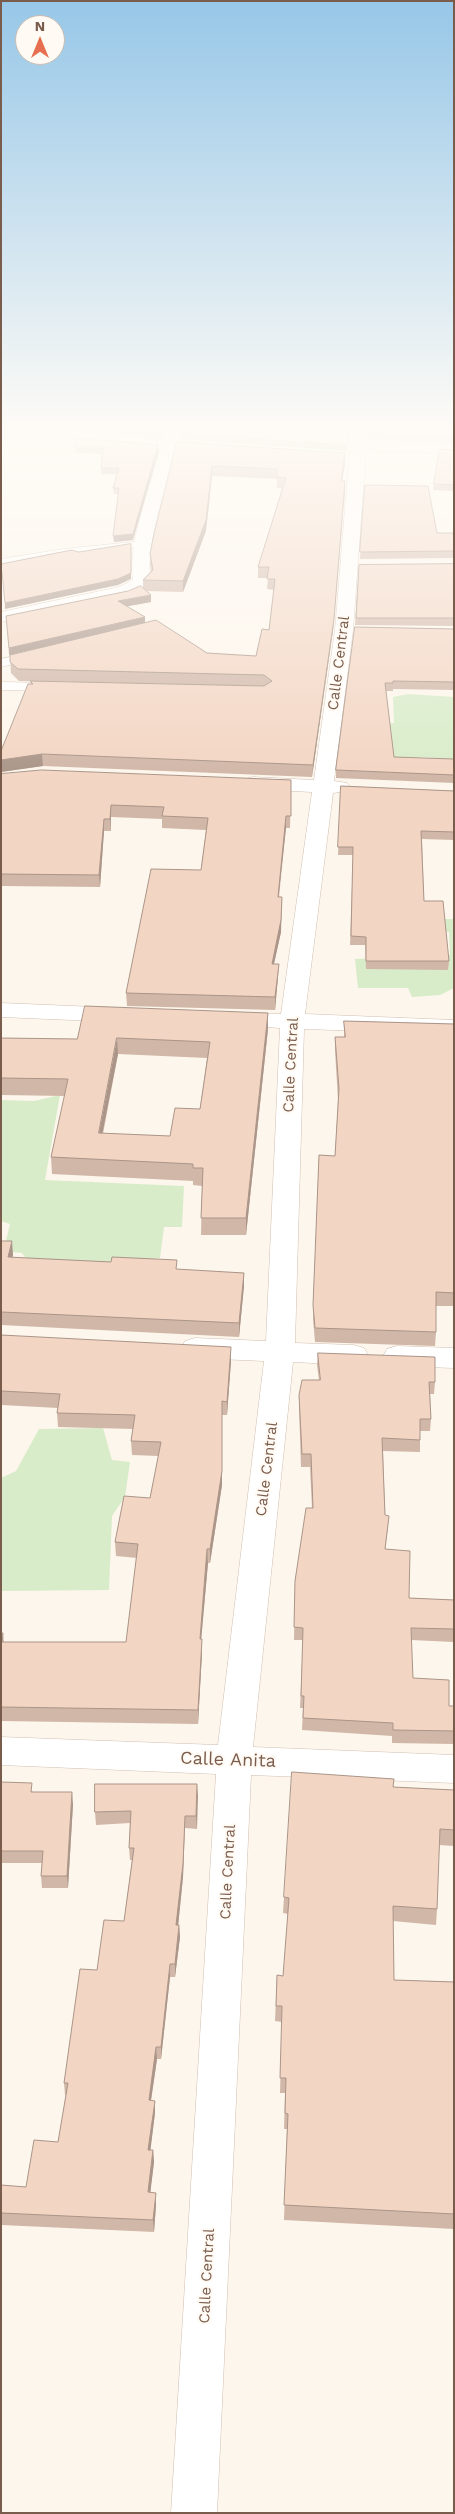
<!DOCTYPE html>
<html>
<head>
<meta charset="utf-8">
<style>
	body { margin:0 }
	#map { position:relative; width:455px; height:2514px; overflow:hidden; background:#fdf6ec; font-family:"Work Sans",sans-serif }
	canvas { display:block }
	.frame { position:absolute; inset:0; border:2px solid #7a5c4d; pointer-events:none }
	.north { position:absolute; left:15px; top:15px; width:50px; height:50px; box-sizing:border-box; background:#fffaf3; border:1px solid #cabbb1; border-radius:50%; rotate:0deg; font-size:14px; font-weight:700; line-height:20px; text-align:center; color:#7a5c4d }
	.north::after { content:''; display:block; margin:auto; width:18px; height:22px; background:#e76f51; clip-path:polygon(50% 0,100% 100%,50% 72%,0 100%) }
</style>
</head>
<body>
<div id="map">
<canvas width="455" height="2514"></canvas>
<div class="frame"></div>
<div class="north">N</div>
</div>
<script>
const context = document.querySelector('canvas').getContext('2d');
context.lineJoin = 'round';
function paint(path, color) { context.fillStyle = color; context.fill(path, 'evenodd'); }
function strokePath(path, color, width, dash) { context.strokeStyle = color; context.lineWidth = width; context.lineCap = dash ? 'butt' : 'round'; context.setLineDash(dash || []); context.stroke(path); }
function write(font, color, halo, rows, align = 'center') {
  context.font = font + ' "Work Sans",sans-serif'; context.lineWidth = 4; context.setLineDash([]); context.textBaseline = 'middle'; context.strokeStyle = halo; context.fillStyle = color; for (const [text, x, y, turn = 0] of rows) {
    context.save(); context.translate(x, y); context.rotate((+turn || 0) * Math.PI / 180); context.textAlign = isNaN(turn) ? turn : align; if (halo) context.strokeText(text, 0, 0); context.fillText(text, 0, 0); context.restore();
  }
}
const green = new Path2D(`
	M408,694L454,697V759L421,757L340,762L348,726L394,723L393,697Z
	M433,919H454V988L440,995L412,997L408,988H358L355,959L450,955L449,932L433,928Z
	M60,1095L45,1180L184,1186L182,1227H164L160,1258L151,1259L145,1266H31L22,1253L1,1251V1246L5,1245L10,1224L1,1221V1100L34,1101Z
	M103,1428L112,1460L130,1462L125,1497L112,1516L109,1590L1,1591V1478L16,1471L39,1429Z`);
const service = new Path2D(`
	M143,541L147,542V546L63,555L1,565V559L63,549Z
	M32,652L36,653V659L1,667V659Z
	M1,682L51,683L57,687L51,691L1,690Z`);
const minor = new Path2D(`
	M167,427H181L179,440L214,443L222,448L214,453L176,450C167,486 144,545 151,581C145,589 138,593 128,596L1,622V612L119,587L133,580C127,545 151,484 161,448L33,438L1,439V429L33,428L164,439Z
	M352,427H368L367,441L454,444V454L366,450L353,630L334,781L347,783L350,787L347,791L333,793L305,1014L454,1020V1034L304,1029L295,1343L354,1345L364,1348L368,1355L364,1362L354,1365L293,1362L253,1747L454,1755V1783L251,1775L217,2513H171L216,1774L1,1765V1737L218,1745L264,1361L195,1358L185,1355L181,1348L185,1341L195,1338L266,1341L280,1028L222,1024L218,1019L222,1014L230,1012L281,1014L312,792L253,789L246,787L243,783L246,779L253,777L314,780L335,630Z
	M1,1003L120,1008L128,1010L132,1015L128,1020L120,1022L1,1017Z
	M397,1346L454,1348V1368L397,1366L387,1363L383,1356L387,1349Z`);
const wall = new Path2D(`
	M80,427H165L162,438L80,430Z
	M182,427H350L347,451L181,439Z
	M368,427H454V443L369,439Z
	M77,438L159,451L133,540L114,542L119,494H114L113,488L118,474H101V468L103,454L76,453L75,448Z
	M177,442L345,464L342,481L345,492L333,630L312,777L43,766L1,772V751L31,684L30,681L264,686L19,681L11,673L10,655L33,650L9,655L6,616L143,588V580L151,571L150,565V554ZM212,476L277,479V488H282L258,567V578H268L267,589L274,590L269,630L256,656L207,653L145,623V617L127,606L151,602V595L147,591L183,592L206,531Z
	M454,450V491L433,490L434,484Z
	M365,485L437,533H454V558L360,559Z
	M454,564V626L355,625L359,565Z
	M355,627L454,629V690L393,689V691H386L394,757L454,759V783L336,778V770Z
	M1,774L291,780L290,828H286L279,897L281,932L274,964L278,977L275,1010L127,1006L126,993L201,870L206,830L162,828V819L111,817V831H104L100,887L1,886Z
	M341,786L454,791V840L422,839L424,901L449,961L448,970L366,969L365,945H350L353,855H338Z
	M344,1021L454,1024V1306H436V1332L435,1346L315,1342L313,1319L319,1155L335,1156L338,1100L335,1050V1037H344Z
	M268,1029L246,1235H201L202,1186L193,1185V1181L52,1174L51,1157L65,1096L1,1095V1038L77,1039ZM118,1054L207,1058L200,1109L170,1136L103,1134Z
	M1,1241L13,1255L12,1257L177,1270L244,1273V1286L239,1337L1,1325Z
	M1,1335L231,1361L227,1415H222V1485L210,1563H208L201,1639L202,1653L198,1724L1,1721V1633H3L4,1642H126L137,1558L116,1556L115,1542L150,1498L159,1456L132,1455L131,1441L133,1429L58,1427L57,1413L58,1408L2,1405L1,1407Z
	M318,1353L435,1382L434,1394H430L431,1419L430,1431H420V1452L383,1451L385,1515L388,1528L385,1549L409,1598L454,1600V1642L411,1640L413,1678L449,1706L454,1708V1744L392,1743V1736L302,1730L303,1708H300L303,1640H294L295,1581L312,1508L310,1467H301L299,1407V1395L319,1380L317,1365Z
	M1,1782L73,1804L68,1888H42L41,1876L42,1863H1Z
	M197,1784V1829L185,1828L183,1877L178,1925H179L180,1937L175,1977H170L161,2059H157L151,2101H155V2113L150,2150H153L154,2162L150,2192L156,2205L154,2232L1,2225V2185L26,2187L58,2142L66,2095H65L64,2083L97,1970L124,1921L132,1860H130L129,1848L130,1823L96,1825L95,1812Z
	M393,1787L454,1790V1846L439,1845L437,1909L436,1925L393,1921L394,1980L454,1982V2229L284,2220L287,2129H284L285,2093H280L282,2022L275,2021L277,1975L283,1976L288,1914L283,1913L284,1897Z`);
const shadedWall = new Path2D(`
	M163,427H165L162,438V432Z
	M158,445L159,451L133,540L114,542L113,536Z
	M345,453V464L340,491L341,481Z
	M212,466V476L206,531L183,592V581Z
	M345,481L333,630L312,777L313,765Z
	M131,544V579L118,585L5,609V603Z
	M151,595V602L118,608V601Z
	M145,617V624L9,655V648Z
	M42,754L43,766L1,772V760Z
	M111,805V831L110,819Z
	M286,816V828L277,909L278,897Z
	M104,819V831L100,887L99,875Z
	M282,897L281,932L271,977L272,964Z
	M279,964L278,977L275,1010V997Z
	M268,1013V1029L246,1235V1218Z
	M117,1038L118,1054L99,1150V1133Z
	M1,1212L2,1226L1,1231Z
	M12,1241L13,1255L9,1270L8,1257Z
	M244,1273V1286L239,1337V1323Z
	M231,1347V1361L227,1415V1402Z
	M1,1392L2,1405L1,1407Z
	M222,1401V1485L210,1563V1549Z
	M207,1549L208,1563L200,1653V1639Z
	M202,1639V1653L198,1724V1710Z
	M197,1784L198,1796L197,1829L196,1816Z
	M72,1792L73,1804L68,1888L67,1876Z
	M185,1816L183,1877L177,1937L176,1925Z
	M179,1925L180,1937L175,1977V1964Z
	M170,1964V1977L161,2059V2047Z
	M156,2047L157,2059L149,2113V2100Z
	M155,2101V2113L149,2162L148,2150Z
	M153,2150L154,2162L149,2204L148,2192Z
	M156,2193V2205L154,2232L153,2220Z`);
const building = new Path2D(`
	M109,427H163L162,432Z
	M182,427H350L347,445L181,434Z
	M369,427H454V437L369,433Z
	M77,438L158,445L133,534L113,536L119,488H113L119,468H101L103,448H75Z
	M177,442L345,453L341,481H345L334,619L313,765L42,754L1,760V751L28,684H33L30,681L264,686L272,681L264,675L18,669L10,662V655L156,620L207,653L256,656L262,629L269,630L275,579H267L269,567H258L286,478L277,477V469L212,466L206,520L183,581L143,580L153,570L150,554L154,534Z
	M440,449L454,450V485L434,484Z
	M365,485L428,486L437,533H454V551L360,552Z
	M131,544V573L118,579L5,603L2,572L1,573V564L72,550L78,552Z
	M454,564V618H356L359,565Z
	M141,586L151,595L118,601L145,617L9,648L6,616L128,591Z
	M355,627L454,629V682L393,681V683H385L394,757L454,759V775L336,770Z
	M42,770L291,780V816H286L278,897H282L281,920L272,964H279L275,997L126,993L151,869L201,870L208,818L162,816L164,807L111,805L110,819H104L99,875L1,874V774Z
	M341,786L454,791V832L421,831L424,901H443L449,961H366V937L351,936L353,847H338Z
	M85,1006L268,1013L246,1218H201L203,1168H193V1164L51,1157L68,1079L1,1078V1038L77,1039ZM117,1038L210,1042L200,1109L175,1108L170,1136L99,1133Z
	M344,1021L454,1024V1293L436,1292V1332L315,1328L313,1305L319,1155L335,1156L339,1089L335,1037H345Z
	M1,1241H12L8,1257L111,1262L112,1257L177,1260L176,1269L244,1273L239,1323L1,1312Z
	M1,1335L231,1347L227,1402L222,1401V1471L210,1549H207L200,1639H202L198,1710L1,1707V1633H3L2,1642H126L138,1544L115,1542L124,1496L150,1498L161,1442L131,1441L135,1415L57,1413L60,1394L1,1391Z
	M318,1353L435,1357V1382H429L431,1419H420V1440L382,1438L385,1515L389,1516L385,1549L410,1551L409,1598L454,1600V1629L411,1628L413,1678L449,1680V1706H454V1731L393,1730V1723L303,1718L304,1696H301L303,1628L294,1627L295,1581L306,1508H313L311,1454H302L299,1395L302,1380H320Z
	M292,1772L394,1779L393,1787L454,1790V1830L440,1829L437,1909L393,1906L394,1980L454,1982V2214L284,2205L288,2114L285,2113L286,2078H280L282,2006H276L277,1975L283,1976L289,1898L284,1897Z
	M1,1782L32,1783L31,1792H72L67,1876H41L43,1851H1Z
	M95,1784H197L196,1816H185L183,1864L176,1925H179L175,1964H170L161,2047H156L149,2100L155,2101L148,2150H153L148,2192L156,2193L153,2220L1,2213V2185L26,2187L34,2140L58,2142L68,2083H64L80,1969L97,1970L104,1920L124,1921L134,1848H129L131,1811L95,1812Z`);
const streetNames = [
	["Calle Central",339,663,-83],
	["Calle Central",291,1065,-87],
	["Calle Central",267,1469,-83],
	["Calle Central",228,1872,-87],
	["Calle Central",207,2276,-87]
];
const nearStreetnames = [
	["Calle Anita",228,1760,2]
];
paint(green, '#d8ecc9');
strokePath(service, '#d1beb0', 1);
strokePath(minor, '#d1beb0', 1);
paint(service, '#fff');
paint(minor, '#fff');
paint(wall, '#d1b7a8');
paint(shadedWall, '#aa9588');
paint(building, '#f3d5c3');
strokePath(building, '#aa9588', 1);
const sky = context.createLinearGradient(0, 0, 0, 779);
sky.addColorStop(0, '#97c7e8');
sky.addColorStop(0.55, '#fefbf6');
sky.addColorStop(1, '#fefbf600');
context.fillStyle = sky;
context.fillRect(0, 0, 455, 779);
write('15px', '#7a5c4d', '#fffaf3', streetNames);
write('18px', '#7a5c4d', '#fffaf3', nearStreetnames);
</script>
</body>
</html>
